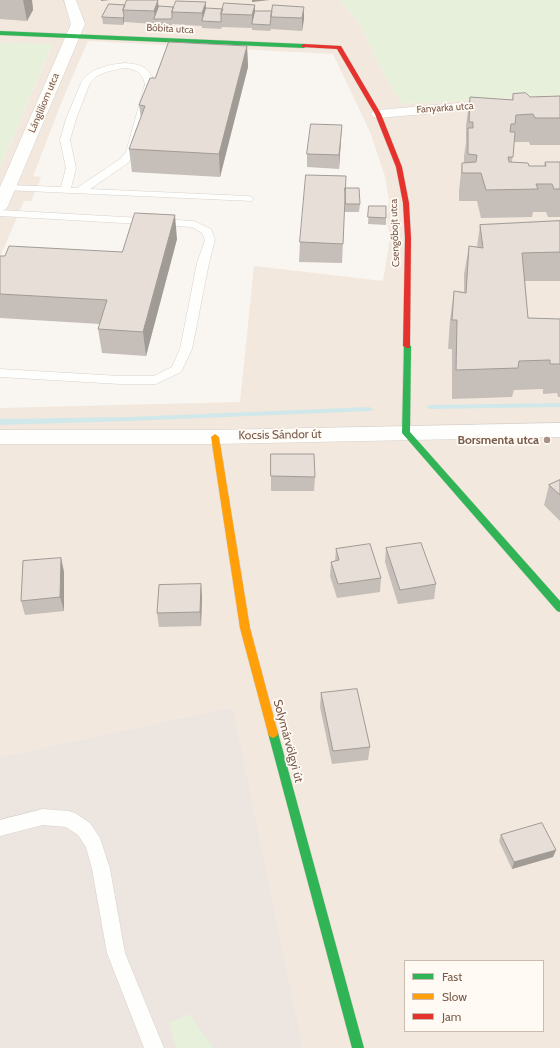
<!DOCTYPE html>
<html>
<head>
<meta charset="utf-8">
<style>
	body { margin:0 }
	#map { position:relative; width:560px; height:1048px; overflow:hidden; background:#f9f5f0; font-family:Cabin,sans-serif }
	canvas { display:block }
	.legend { position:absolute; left:404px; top:960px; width:140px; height:72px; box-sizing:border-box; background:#fffaf3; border:1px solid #cabbb1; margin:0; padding:5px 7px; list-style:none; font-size:12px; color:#7a5c4d }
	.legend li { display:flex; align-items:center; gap:8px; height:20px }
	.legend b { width:20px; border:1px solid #cabbb1 }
</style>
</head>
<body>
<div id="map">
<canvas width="560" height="1048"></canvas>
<ul class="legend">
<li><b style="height:5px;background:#30b455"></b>Fast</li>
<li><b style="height:5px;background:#ff9f0a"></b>Slow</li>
<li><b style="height:5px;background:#e5322d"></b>Jam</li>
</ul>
</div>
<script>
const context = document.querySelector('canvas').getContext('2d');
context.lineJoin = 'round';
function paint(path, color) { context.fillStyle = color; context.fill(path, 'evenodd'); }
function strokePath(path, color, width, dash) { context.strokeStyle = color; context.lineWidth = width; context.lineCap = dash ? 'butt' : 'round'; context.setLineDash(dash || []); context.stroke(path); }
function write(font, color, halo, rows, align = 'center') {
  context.font = font + ' Cabin,sans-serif'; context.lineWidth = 3.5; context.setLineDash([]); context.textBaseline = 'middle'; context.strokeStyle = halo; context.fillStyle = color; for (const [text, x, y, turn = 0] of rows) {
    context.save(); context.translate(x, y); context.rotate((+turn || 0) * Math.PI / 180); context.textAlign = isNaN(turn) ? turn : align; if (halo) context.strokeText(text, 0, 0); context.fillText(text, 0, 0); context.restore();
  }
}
const residential = new Path2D(`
	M0,0H339L360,23L376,59L402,104L560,95V1048H303L233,707L0,757V408L240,402L254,266L383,281L390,238L387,219L389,201L385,176L370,132L333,54L88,41L64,96L33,176L41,177L39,183L31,201H24L0,257V168L52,45L0,42ZM405,961H543V1031H405Z`);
const industrial = new Path2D(`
	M233,707L303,1048H0V757Z`);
const green = new Path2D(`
	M339,0H560V95L402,104L376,59L360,23Z
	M0,42L52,44L0,168Z
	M189,1014L214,1048H176L169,1023Z`);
const stream = new Path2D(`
	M560,403V407L430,409L426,407L430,405Z
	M369,407L373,409L372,411L129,421L0,425V419L129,417Z`);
const lane = new Path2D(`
	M124,63C141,64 150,67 155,84L136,152L128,163L90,189L248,196L252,197L253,199L252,201L4,190L3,188L4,186L8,185L61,187L66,168L60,140L66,119L81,83C89,68 108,65 124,63ZM124,68C136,69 142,72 145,84L126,152L120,159L77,188H71L76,168L70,140L76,119L90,83L97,76L106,72Z
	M0,210L194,221L211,229L215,240L209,263L192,349L181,372L156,384H120L0,377V369L120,376H154L172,367L180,349L197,263L205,240L202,233L192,227L0,216Z
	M43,809L69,811L75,813L90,823L100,838L110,869L125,953L164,1048H144L107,953L92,869L86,847L78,835L66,827L43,825L0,836V820Z`);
const street = new Path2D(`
	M64,0H76L85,24L8,206L6,209L0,211V187L71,24Z
	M560,100V108L471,110L378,118L373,117L371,114L373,111L378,110L471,102Z
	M560,423V437L215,444H0V430H215Z`);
const fast = new Path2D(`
	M0,31L304,44L307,46L304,48L0,35Z
	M404,344H407L411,346L410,432L560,601V612L557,611L402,433Z
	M273,728L277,730L278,733L364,1048H352L268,733L269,730Z`);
const slow = new Path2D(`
	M215,434L219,437L250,628L278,733L277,736L273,738L269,736L268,733L240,628L211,437Z`);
const jam = new Path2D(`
	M304,44L341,46L381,114L402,167L409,203L411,238L410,348H407L403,346L405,238L403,203L396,167L375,114L337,49L302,47L301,46Z`);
const wall = new Path2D(`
	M0,0H32L33,10L27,21L0,19Z
	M109,4L223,9L255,5V11H272L273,5L304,19L302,31L271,29L270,31L252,30V28L222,27L221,29L202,28V26L172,24V26L154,25V24L124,22L123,25L103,24L102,17Z
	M247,46L248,67L220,177L132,172L129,149L141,118L139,105L155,78Z
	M513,94L530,97L560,96V145H530L529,142H514L512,162L529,166H544L545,162H560V217H548L546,212H533L532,217L481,218L477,201H459V191L462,163H464V156L466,143V125L470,97L512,100Z
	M341,139L339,169L307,167V154Z
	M345,188L360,204L359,212H345V198L342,263L299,262L300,242Z
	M369,206L386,218V225L368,224Z
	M560,221V281H525L528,318L560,319V397H558L557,393L543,394V389L514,390L512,397L452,399V349H448L450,320L454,291L464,292V274L469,246L477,247L480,225Z
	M177,239L146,356L102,353L98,329L100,324L0,318V256L122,252Z
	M271,454L315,477L314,491H271Z
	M560,480V521L544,505L549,485Z
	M386,548L436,584L434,599L398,604L385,562Z
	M336,549L381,578L380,592L337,598L330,576L331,562L335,561Z
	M61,558L64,572V611L25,615L21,601Z
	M201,584L202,598L201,626L159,627L157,613Z
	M321,693L370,747L368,760L332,764L320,707Z
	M501,835L556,850L553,857L512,869L499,841Z`);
const shadedWall = new Path2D(`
	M23,0H32L33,10L27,21Z
	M101,0H110L101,1Z
	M158,0L159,13L155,19L154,11Z
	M252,0H270L252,2Z
	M206,2V15L203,21L202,13Z
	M255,5V17L252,24V15Z
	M304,7V19L302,31V18Z
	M124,16V22L123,25V18Z
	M247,46L248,67L220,177L219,154Z
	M342,125L341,139L339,169V155Z
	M175,215L177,239L146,356L143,332Z
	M61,558L64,572V611L60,597Z
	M201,584L202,598L201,626L200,612Z
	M556,850L553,857L512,869L514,862Z`);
const building = new Path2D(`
	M127,0H158L154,11L123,10Z
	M176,1L206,2L202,13L172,12Z
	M224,3L255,5L252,15L221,14Z
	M109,4L125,5L123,10L124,16L123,18L102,17Z
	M273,5L304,7L302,18L271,17Z
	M159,6L173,7L172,12V18L171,19H154Z
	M206,8L223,9L221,14V22L202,21Z
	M255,11H272L271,17L270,25L252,24Z
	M169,42L247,46L219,154L129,149L145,106L139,105L150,78H155Z
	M526,93L530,97L560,96V118H535L533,114L516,115L515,124H511L510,132H515L513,157H508L509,162L528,163L529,166H546L545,162H560V189H554L552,184H536L538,189L486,190L481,173H462V163L476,162L477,155L468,154V128H473V122H469L470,97L513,100V94Z
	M311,124L342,125L339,155L307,154Z
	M306,175L346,176L343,244L300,242Z
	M345,188H359L360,204H346Z
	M369,206H386V218L368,217Z
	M135,213L175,215L143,332L98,329L107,300L0,294V256H5L9,246L122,252Z
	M560,221V252L522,253L528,318L560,319V364H550V360L519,361L518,368L456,370L457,320H452L454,291L466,293L469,246L483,248L480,225Z
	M271,454H314L315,477L271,476Z
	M560,480V495L549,485Z
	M421,543L436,584L400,590L386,548Z
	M370,544L381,578L338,584L331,562L339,560L336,549Z
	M61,558L60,597L21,601L23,561Z
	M201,584L200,612L157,613L159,585Z
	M357,689L370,747L333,751L321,693Z
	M542,823L556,850L514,862L501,835Z`);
const markers = [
	[547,440,4,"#a69286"]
];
const farStreetnames = [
	["Bóbita utca",170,29,3],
	["Lángliliom utca",44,103,-67],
	["Fanyarka utca",445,108,-4],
	["Csengőbojt utca",395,233,-92]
];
const streetNames = [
	["Kocsis Sándor út",280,435,-1],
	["Solymárvölgyi út",288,741,75]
];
const poiNames = [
	["Borsmenta utca",539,440]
];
paint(residential, '#f2e8de');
paint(industrial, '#ede5e0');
paint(green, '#e7f0db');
paint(stream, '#d0e8ea');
strokePath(lane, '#d7d1cb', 1);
strokePath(street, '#d7d1cb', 1);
strokePath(fast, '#d9d2cb', 1);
strokePath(slow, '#d9d2cb', 1);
strokePath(jam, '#d9d2cb', 1);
paint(lane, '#fefefd');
paint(street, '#fefefd');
paint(fast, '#30b455');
paint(slow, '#ff9f0a');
paint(jam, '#e5322d');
paint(wall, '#c6bfb9');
paint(shadedWall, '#a19b96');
paint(building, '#e6ded7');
strokePath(building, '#a19b96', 1);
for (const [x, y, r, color] of markers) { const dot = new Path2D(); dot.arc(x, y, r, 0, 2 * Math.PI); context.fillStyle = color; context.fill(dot); strokePath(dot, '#fffaf3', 1.5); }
write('10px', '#7a5c4d', '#fffaf3', farStreetnames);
write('12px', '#7a5c4d', '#fffaf3', streetNames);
write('bold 12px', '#7a5c4d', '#fffaf3', poiNames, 'right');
</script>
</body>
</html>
